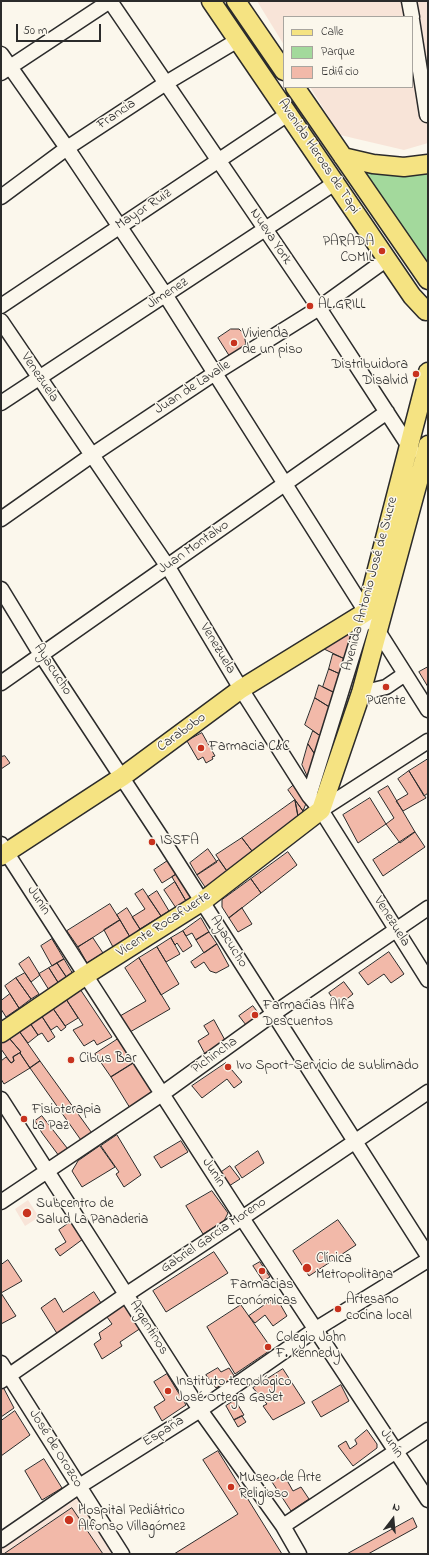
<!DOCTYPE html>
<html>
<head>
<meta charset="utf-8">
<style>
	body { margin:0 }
	#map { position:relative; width:429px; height:1555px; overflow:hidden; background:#fbf7ec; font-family:"Indie Flower",sans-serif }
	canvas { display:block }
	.frame { position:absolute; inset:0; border:2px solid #2b2b2b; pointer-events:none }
	.legend { position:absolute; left:283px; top:16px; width:130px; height:72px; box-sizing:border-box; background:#fbf7ec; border:1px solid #a8a59f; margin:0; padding:5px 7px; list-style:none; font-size:12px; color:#2b2b2b }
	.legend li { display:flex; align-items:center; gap:8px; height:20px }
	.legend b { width:20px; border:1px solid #a8a59f }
	.north { position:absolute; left:373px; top:1499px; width:40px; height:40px; -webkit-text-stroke:3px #fbf7ec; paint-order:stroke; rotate:16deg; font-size:11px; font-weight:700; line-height:16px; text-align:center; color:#2b2b2b }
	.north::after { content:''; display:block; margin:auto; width:14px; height:18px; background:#2b2b2b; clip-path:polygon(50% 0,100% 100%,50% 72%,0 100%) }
	.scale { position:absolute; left:16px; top:24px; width:85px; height:18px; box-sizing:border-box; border:2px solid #2b2b2b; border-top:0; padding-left:5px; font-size:12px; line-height:14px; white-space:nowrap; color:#2b2b2b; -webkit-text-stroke:3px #fbf7ec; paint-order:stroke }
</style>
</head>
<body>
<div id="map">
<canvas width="429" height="1555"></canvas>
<div class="frame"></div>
<ul class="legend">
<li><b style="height:5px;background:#f5e382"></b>Calle</li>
<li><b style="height:11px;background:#a3d99c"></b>Parque</li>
<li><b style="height:11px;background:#f2b9a9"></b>Edificio</li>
</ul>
<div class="north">N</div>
<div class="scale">50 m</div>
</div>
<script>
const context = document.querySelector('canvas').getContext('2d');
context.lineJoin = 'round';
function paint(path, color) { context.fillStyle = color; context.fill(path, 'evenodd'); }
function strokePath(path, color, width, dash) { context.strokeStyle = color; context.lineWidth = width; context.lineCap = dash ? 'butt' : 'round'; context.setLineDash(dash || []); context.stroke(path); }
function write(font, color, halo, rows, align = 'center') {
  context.font = font + ' "Indie Flower",sans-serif'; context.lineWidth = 3; context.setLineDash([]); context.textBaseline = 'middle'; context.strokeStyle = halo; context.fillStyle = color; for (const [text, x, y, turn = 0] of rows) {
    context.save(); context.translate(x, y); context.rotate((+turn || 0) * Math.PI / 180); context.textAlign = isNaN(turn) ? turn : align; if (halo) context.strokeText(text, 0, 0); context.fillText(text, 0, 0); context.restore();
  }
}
const built = new Path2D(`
	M257,1H428V143L404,150L340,135L310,87H412V17H284V45Z
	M28,1200L39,1217L25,1226L15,1209Z
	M80,1494L120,1554H1V1545Z`);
const green = new Path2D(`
	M355,163L428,170V270Z`);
const building = new Path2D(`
	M231,329H239L244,334L246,345L230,357L218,338Z
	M348,632L352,634L345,659L324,649Z
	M333,654L345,659L340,674L329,669Z
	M428,667V687L419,672Z
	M329,669L340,674L335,693L323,687Z
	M319,685L335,693L331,708L315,698Z
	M315,698L331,708L322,737L305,725Z
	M313,731L322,737L316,756L308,744Z
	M202,733L215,756L212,757L213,759L206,763L203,757L198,760L187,741Z
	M308,744L316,756L309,780L302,765Z
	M5,756L10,763L1,769V757Z
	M428,759V793L424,796L409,771Z
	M409,771L426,798L403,811L396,801L408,794L398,779Z
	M295,784L307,801L303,811L288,790Z
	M388,786L415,832L400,843L386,824L394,818L378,792Z
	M370,798L386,824L358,843L343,815Z
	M295,800L299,821L255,855L242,838Z
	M295,800L303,811L299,821Z
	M415,832L425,847L383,876L373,860Z
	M242,838L255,855L229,874L216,855Z
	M208,849L217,862L197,875L190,863Z
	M288,852L297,865L261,893L251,879Z
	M169,860L178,873L162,883L154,870Z
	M219,860L229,874L207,890L197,875Z
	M178,873L194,896L186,901L172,877Z
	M251,879L261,893L229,918L222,907V900Z
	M175,882L186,901L176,908L164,890Z
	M143,889L161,916L140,929L132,917L145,909L135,894Z
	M157,891L169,911L161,916L148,897Z
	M110,904L120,920L78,947L67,931Z
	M127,908L140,929L130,937L117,915Z
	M242,908L252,924L238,932L229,918Z
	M201,918L209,932L196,940L192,933L186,936L183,931Z
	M120,920L130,937L113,947L104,930Z
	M183,931L192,946L183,952L177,943L175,945L171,938Z
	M209,932L217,944L204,953L196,940Z
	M93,938L103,953L87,963L78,947Z
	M171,938L180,954L166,962L157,947Z
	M52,939L64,959L52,966L41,946Z
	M217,944L229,966L216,973L210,971L204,962L195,968L191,962Z
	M157,947L179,984L161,995L139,958Z
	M389,952L404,974L391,983L384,974L368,985L359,973Z
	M29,957L40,975L31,982L19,964Z
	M139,958L170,1009L130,1032L120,1016L146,1001L125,968Z
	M64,959L73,974L67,978L57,963Z
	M57,963L67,978L59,984L49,968Z
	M49,968L59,984L49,990L39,974Z
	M25,973L39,994L31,999L16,978Z
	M16,978L31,999L19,1008L5,986Z
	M344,982L353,994L338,1006L329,993Z
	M80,989L112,1037L97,1045L94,1040L84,1046L73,1030L83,1025L66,999Z
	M10,994L19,1008L6,1017L1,1009V1001Z
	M66,999L78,1018L65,1026L52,1007Z
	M253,1006L260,1015L246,1025L239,1016Z
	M52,1007L66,1027L61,1031L57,1026L51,1030L41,1015Z
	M41,1015L55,1037L48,1042L42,1033L38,1035L30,1023Z
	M214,1020L226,1042L205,1054L198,1041L209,1034L204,1026Z
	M30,1023L38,1035L28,1043L19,1031Z
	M19,1031L40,1061L30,1068L20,1053L21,1052L9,1038Z
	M9,1038L21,1052L13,1057L14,1061L11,1063L1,1049V1043Z
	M118,1039L135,1062L111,1077L95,1054Z
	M20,1053L30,1068L4,1084L1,1079V1061L6,1057L11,1063L14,1061L13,1057Z
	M40,1061L94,1136L83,1143L30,1068Z
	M135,1062L154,1093L130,1108L111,1077Z
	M226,1063L242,1082L234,1088L227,1079L202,1098L192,1086Z
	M42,1116L71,1153L62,1160L42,1133L35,1121Z
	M117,1135L141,1175L124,1187L116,1174L119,1172L101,1146Z
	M181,1141L188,1152L161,1168L154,1157Z
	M100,1146L115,1167L82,1187L72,1171L78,1161Z
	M258,1151L264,1163L242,1178L235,1167Z
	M230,1166L240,1179L229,1186L220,1173Z
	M212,1191L228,1213L224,1221L203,1234L186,1206Z
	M338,1220L356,1245L309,1276L293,1251Z
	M72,1221L83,1239L60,1256L55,1249L66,1242L59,1230Z
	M214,1252L228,1273L166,1312L153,1291Z
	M8,1260L22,1281L1,1293V1265Z
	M260,1262L270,1277L263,1281L253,1266Z
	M94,1292L103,1306L58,1335L41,1308L55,1298L63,1312Z
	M1,1293L16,1316L1,1324Z
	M276,1297L287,1316L273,1326L265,1315L255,1323L249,1316Z
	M124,1305L141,1328L120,1342L122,1346L102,1359L94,1344L101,1339L99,1333L112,1324L107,1317Z
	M241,1305L272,1349L235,1374L207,1327Z
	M218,1368L221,1372L229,1368L235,1377L216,1388L206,1375Z
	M283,1369L305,1403L273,1420L263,1406L267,1404L253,1388Z
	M167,1374L186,1405L162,1421L154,1407L165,1400L154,1382Z
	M2,1385L14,1408L1,1417V1386Z
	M341,1385L349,1401L321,1417L312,1402Z
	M235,1400L244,1415L234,1420L226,1406Z
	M15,1411L30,1435L1,1456V1421Z
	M242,1416L246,1422L238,1427L234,1420Z
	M367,1430L377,1444V1448L353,1466L338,1446L346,1441L350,1449L357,1444L355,1440Z
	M218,1451L282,1554H174L238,1514L203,1460Z
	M44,1459L62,1488L42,1500L25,1471Z
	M284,1475L293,1491L301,1487L309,1499L291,1511L272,1482Z
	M72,1508L103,1554H4Z
	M413,1518L417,1527L368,1554H347Z`);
const minor = new Path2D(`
	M110,1L319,308L412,451
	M409,1L412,17
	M412,20L427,115
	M1,54L67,148L166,296L428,710
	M1,73L110,1
	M1,197L67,148L166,83L238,40
	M1,306L288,114
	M1,321L168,567L241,689L309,796L321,810L428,980
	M1,403L335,183
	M1,519L92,455L215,373L319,308L387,259
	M1,589L40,653L161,837L428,1256
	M1,683L387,412
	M361,693L386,687L405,674
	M309,796L366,612
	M321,810L428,741
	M1,844L242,1218L428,1500
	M1,1099L200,1410L283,1526L299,1554
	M1,1202L162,1094L273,1014L428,908
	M1,1363L122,1554
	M1,1381L127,1294L242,1218L428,1092
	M283,1526L428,1430
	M1,1540L78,1487L200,1410L316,1329L428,1260`);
const major = new Path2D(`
	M211,1L412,296L426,311
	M236,1L284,71
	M295,87L428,280
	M343,157L373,164L404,167L428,164
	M1,856L122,777L241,689L366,612L428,372
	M1,1033L86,975L203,901L321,810L361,693L428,445`);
const markers = [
	[382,251,4,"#c8321e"],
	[310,306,4,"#c8321e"],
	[234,343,4,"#c8321e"],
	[416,374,4,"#c8321e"],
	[386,687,4,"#c8321e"],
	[201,748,4,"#c8321e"],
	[152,842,4,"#c8321e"],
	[255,1015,4,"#c8321e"],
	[71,1060,4,"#c8321e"],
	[228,1067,4,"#c8321e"],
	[24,1119,4,"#c8321e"],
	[27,1213,5,"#c8321e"],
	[307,1268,5,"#c8321e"],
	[262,1271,4,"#c8321e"],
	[338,1309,4,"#c8321e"],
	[268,1347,4,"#c8321e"],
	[168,1391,4,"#c8321e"],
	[231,1487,4,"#c8321e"],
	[69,1520,5,"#c8321e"]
];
const streetNames = [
	["Francia",117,115,-34],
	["Avenida Heroes de Tapi",318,157,56],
	["Mayor Ruiz",144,210,-33],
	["Nueva York",270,237,56],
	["Jimenez",168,294,-33],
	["Venezuela",39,378,56],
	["Juan de Lavalle",193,388,-33],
	["Juan Montalvo",194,548,-35],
	["Avenida Antonio José de Sucre",371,584,-75],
	["Venezuela",217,649,59],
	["Ayacucho",52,670,57],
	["Carabobo",182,733,-36],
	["Junín",38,901,57],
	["Venezuela",391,922,58],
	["Vicente Rocafuerte",164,925,-33],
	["Ayacucho",228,942,58],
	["Pichincha",215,1056,-36],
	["Junín",213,1173,57],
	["Gabriel García Moreno",214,1236,-34],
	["Argentinos",148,1328,58],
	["España",164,1432,-32],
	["Junín",391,1444,57],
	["José de Orozco",55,1449,58]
];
const poiNames = [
	["PARADA",374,243,"right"],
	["COMIL",374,259,"right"],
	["AL GRILL",318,306],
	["Vivienda",242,335],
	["de un piso",242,351],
	["Distribuidora",408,366,"right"],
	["Disalvid",408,382,"right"],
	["Puente",386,702,"center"],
	["Farmacia C&C",209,748],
	["ISSFA",160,842],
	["Farmacias Alfa",263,1007],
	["Descuentos",263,1023],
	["Cibus Bar",79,1060],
	["Ivo Sport-Servicio de sublimado",236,1067],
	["Fisioterapia",32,1111],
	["La Paz",32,1127],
	["Subcentro de",36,1205],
	["Salud La Panaderia",36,1221],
	["Clínica",316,1260],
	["Metropolitana",316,1276],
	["Farmacias",262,1286,"center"],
	["Económicas",262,1302,"center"],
	["Artesano",346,1301],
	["cocina local",346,1317],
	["Colegio John",276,1339],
	["F. Kennedy",276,1355],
	["Instituto tecnológico",176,1383],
	["José Ortega Gaset",176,1399],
	["Museo de Arte",239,1479],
	["Religioso",239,1495],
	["Hospital Pediátrico",78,1512],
	["Alfonso Villagómez",78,1528]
];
paint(built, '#f8e4d8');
paint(green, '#a3d99c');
paint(building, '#f2b9a9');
strokePath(building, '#2b2b2b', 1);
strokePath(minor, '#2b2b2b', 17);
strokePath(major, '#2b2b2b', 21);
strokePath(minor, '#fbf7ec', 14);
strokePath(major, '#f5e382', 18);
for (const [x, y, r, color] of markers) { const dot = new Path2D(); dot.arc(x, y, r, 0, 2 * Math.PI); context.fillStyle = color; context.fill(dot); strokePath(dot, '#fbf7ec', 1.5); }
write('14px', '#2b2b2b', '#fbf7ec', streetNames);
write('14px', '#2b2b2b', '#fbf7ec', poiNames, 'left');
</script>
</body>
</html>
